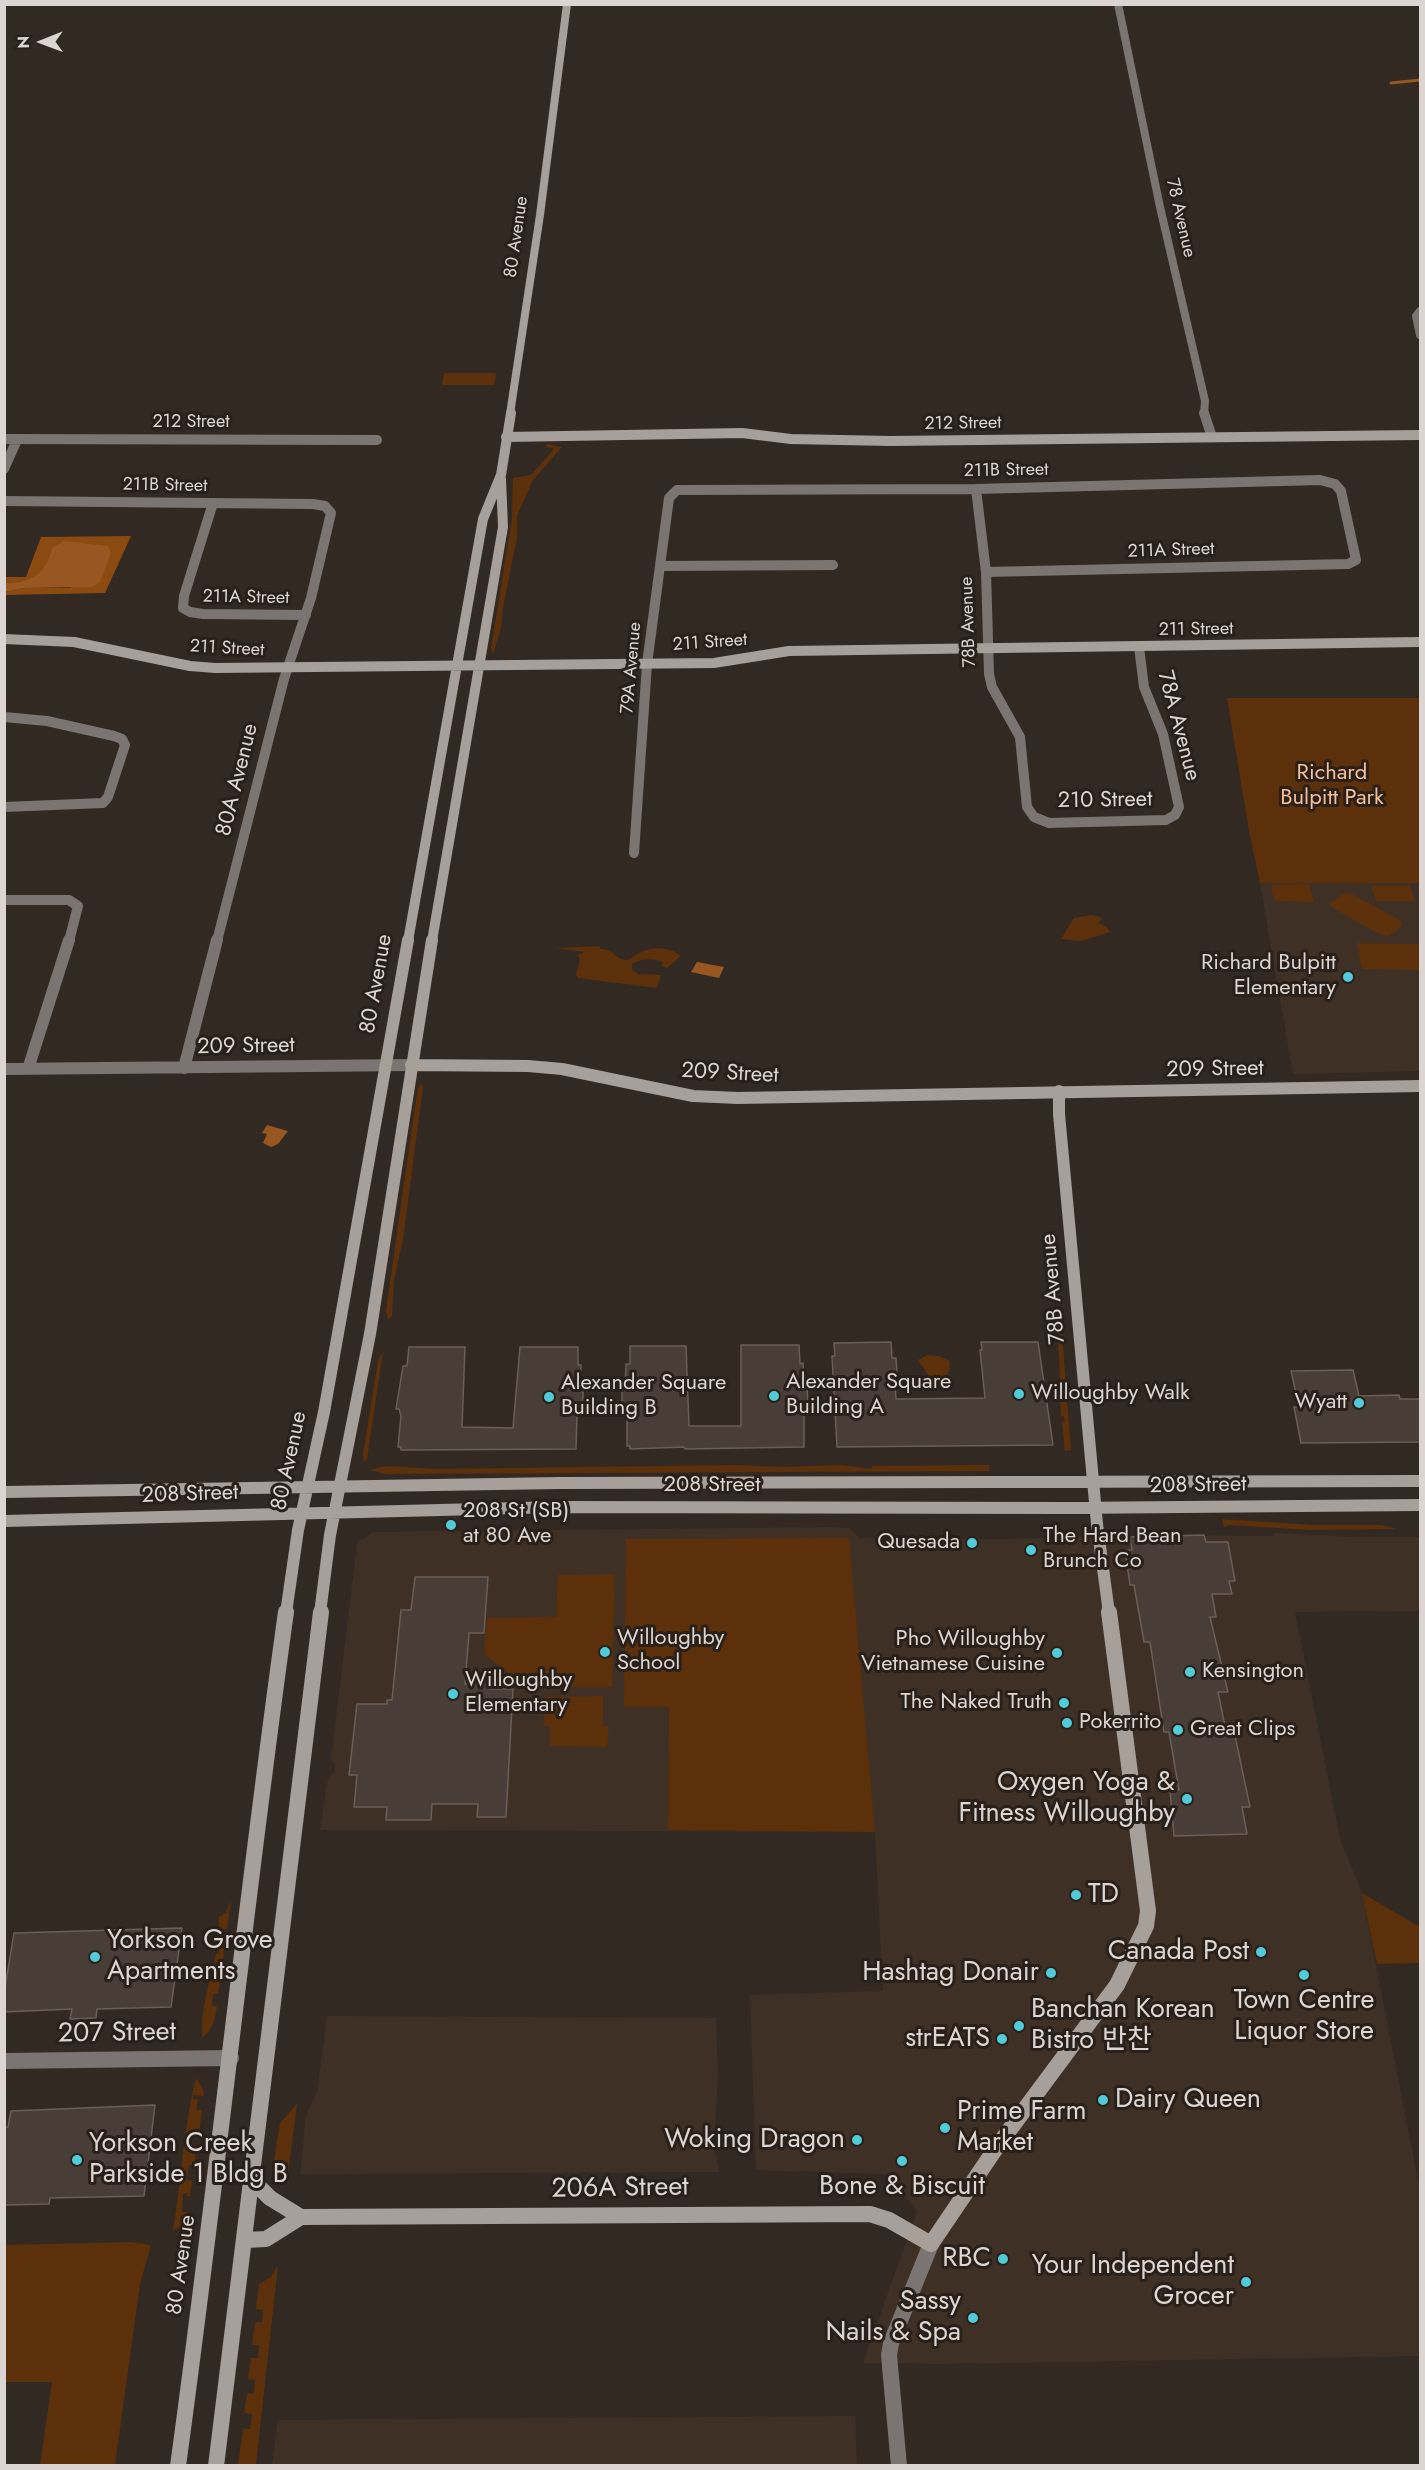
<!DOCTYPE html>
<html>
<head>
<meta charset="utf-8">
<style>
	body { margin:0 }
	#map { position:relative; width:1425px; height:2470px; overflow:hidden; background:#332923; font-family:Jost,sans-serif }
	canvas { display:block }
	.frame { position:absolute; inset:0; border:6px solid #dcd5d1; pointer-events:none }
	.north { position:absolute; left:12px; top:12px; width:60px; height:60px; -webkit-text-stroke:4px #292019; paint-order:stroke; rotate:269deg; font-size:16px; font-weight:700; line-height:24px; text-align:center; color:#dcd5d1 }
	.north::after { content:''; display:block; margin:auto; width:21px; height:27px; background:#dcd5d1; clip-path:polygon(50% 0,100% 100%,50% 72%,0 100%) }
</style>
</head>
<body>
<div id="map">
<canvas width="1425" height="2470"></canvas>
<div class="frame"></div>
<div class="north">N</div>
</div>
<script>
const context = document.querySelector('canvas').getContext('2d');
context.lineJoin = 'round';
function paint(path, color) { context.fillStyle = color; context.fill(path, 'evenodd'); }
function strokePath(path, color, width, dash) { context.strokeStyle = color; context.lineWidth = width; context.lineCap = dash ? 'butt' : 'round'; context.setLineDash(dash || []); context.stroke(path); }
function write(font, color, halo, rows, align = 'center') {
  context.font = font + ' Jost,"Noto Sans KR",sans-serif'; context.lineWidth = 6; context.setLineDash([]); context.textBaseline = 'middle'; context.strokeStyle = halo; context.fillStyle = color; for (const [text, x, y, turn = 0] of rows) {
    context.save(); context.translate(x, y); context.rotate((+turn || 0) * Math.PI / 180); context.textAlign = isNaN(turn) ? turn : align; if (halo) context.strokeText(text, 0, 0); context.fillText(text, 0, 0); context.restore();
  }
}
const built = new Path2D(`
	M1260,883H1420V1071L1293,1074Z
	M830,1527L849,1528L860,1538L1004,1539L1154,1535L1271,1536L1275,1533L1350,1537H1420V1611L1295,1612L1340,1839L1362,1893L1420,2191V2356L940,2364L863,2363L917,2211L885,2174L756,2170L750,1995L883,1991L875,1832L320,1830L328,1778L334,1773L335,1763L331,1760L357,1544L373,1532Z
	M327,2016L716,2018L718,2076L714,2147L719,2172L300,2174L306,2115L317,2093Z
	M855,2416L857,2465H272L278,2420Z`);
const green = new Path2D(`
	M444,373H496L494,385H442Z
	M547,444L562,447L533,480L517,516V537L503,608L501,628L493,655L491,648L512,518L513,478L531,475L553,450V448L546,447Z
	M1227,698H1420V883H1260L1249,831Z
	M1309,884L1314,902L1277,901L1273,898L1271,885Z
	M1371,886H1410L1415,901H1376Z
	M1344,893L1352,894L1401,921L1402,926L1389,936L1381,935L1331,907L1330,903Z
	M1091,915L1103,918L1098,923L1107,927L1110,932L1081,941L1061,939L1074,918Z
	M1357,943L1419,944L1420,970L1362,969Z
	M600,946V949C614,949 614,958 625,960C631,961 633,956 637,954C651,946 669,946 681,956L667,968L661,966L663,962C653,958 641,958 632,964V970L638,974L661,975L657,988L578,978L576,974L580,960L578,955L584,952L556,948Z
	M422,1083L423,1087L403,1240L394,1279L392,1316L388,1320L386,1311L415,1106L418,1088Z
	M1057,1333L1062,1334L1071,1450L1065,1451L1062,1422H1065L1064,1417L1061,1416C1059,1388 1061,1361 1057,1333Z
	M383,1351L367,1459L364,1462L363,1454L378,1361Z
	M927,1355L939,1356L950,1361L949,1371L945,1377L937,1376L931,1379L918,1360Z
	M737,1465L780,1467L841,1465L872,1469V1466L973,1465H989L990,1471L385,1474L370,1470L386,1466L436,1469Z
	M1222,1519L1313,1525H1381L1396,1529L1311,1530L1229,1525L1224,1527Z
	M849,1538L875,1832L668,1830L669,1707H624L626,1539Z
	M615,1574L612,1687H527L484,1654L487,1618L556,1617L558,1575Z
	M603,1696V1726H609L607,1747L550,1746V1726H544L545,1697Z
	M1362,1893L1420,1927V1963L1377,1964Z
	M231,1900L227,1929H221L220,1940H225L223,1961L217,1962L215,1972L221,1973L218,1994H213L212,2006H217C215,2020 213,2029 202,2038C200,2010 210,1981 216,1954L219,1953V1948H217L219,1917L226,1913Z
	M196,2078L203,2089L204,2096L193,2095V2099H198L196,2110H202L199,2133L192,2134L190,2149L196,2150L195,2165H189L187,2180L192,2181L190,2196H187V2193L183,2194L182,2212H188L187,2224L173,2230C182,2179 183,2128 196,2078Z
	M297,2104L288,2174H272L280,2123Z
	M131,2242L151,2245L140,2284L115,2465H40L52,2382H5V2245Z
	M278,2265L256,2465H238L243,2429H250L252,2414L244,2413L247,2394L254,2393L255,2380L248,2379L251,2358H258L259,2345H252L255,2323L262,2322L263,2310L256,2309L259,2284L271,2277Z`);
const forest = new Path2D(`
	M131,536L105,593L5,595V592L25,588H71L63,541L52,547C45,576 33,582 5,583V577H26L41,537Z`);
const water = new Path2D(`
	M63,541L108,546L111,553L100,582L93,587L25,588L5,592V583C33,582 45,575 52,547Z
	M697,962L724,967L719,978L691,972Z
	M267,1125L288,1131L278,1144L271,1147L263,1143L267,1134L262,1133Z`);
const stream = new Path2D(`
	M1391,83L1420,80`);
const building = new Path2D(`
	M891,1342L892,1358H896L897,1373H894L896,1399L985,1398L980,1350H982L981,1342H1038L1053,1445L837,1447L832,1356H835L834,1343Z
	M741,1345H799L800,1364L803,1363L804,1387H807L808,1404H804V1447L685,1449L684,1447L630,1449V1446H627V1414L625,1415V1407H622V1388H625L626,1364H630V1346H686L689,1426H741Z
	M409,1347H465L462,1427L513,1428L520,1347H578V1365H581L580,1388H583V1405H579L577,1415L576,1449L401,1450V1447H398L401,1416L399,1409H396L403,1366H407Z
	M1353,1370L1359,1396L1399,1395L1400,1399H1420V1442L1301,1443L1294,1407H1299L1291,1371Z
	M1204,1535L1206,1542H1228L1235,1581H1229L1232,1594H1212L1216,1617H1210L1228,1692H1218L1226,1731H1234L1250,1807H1242L1247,1834L1174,1836L1170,1790H1179L1169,1732H1164L1150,1642H1144L1134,1585H1130L1125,1550H1132L1130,1537Z
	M415,1577H488L484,1633H469L465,1684H489V1689H513L506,1817H477L478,1804H432L431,1820H386L387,1807H354L357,1775H349L357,1704H387V1700H392L401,1610H411Z
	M182,1928L171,2007L97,2009L96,2018L70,2019L72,2009L4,2012V1994L14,1933Z
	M155,2105L144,2196L50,2198L49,2204L4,2205V2127H8L11,2111Z`);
const streetFar3 = new Path2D(`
	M1118,4L1160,207L1205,401L1204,414
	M1420,311L1416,316L1420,335`);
const streetFar2 = new Path2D(`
	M1204,413L1212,437
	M4,439L377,440
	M4,469L17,440
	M976,489L986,572L989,674L992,687L1020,737L1027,807L1034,817L1049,823L1166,820L1175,815L1179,807L1163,734L1144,687L1139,647
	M4,501L313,504L325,506L331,513L311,598L284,679L217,941
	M213,503L184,596L183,608L190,612L203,614L306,615
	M660,566L833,565
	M4,717L47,721L114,736L122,739L125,745L108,797L103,803L4,807
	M634,853L647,664L669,498L677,490L976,489L1320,480L1335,484L1341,491L1356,560L1348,564L986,572
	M4,900H69L78,906L69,941`);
const streetFar1 = new Path2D(`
	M184,1068L217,940
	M4,1069L411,1065
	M28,1069L69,940`);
const street = new Path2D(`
	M4,2061L231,2058
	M899,2466L889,2355L891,2343L931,2244`);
const secondaryFar3 = new Path2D(`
	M510,414L540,215L567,4`);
const secondaryFar2 = new Path2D(`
	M506,437L742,433L791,439L890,441L1420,435
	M4,639L74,642L190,666L215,668L714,663L789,651L1420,642
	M408,941L483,519L501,475L511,413
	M432,941L503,527L501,479`);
const secondaryFar1 = new Path2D(`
	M411,1065L528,1066L562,1069L693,1096L738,1098L1420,1086
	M1059,1091V1114L1097,1524L1109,1613
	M4,1492L560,1483L1420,1481
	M4,1521L559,1507L1063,1508L1420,1505
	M286,1613L298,1530L324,1412L408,940
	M320,1613L330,1535L370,1334L432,940`);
const secondary = new Path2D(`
	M252,2180L270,2198L301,2217
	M245,2240L266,2239L301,2217L870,2214L889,2220L931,2244L996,2148L1117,1985L1146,1926L1148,1911L1109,1612
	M178,2466C217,2182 246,1896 286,1612
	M216,2466L321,1612`);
const markers = [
	[1348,977,6,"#52cbd9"],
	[1019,1394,6,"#52cbd9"],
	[774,1396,6,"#52cbd9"],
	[549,1397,6,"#52cbd9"],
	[1359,1403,6,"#52cbd9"],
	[451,1525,6,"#52cbd9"],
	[972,1543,6,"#52cbd9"],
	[1031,1550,6,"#52cbd9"],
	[605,1652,6,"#52cbd9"],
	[1057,1653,6,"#52cbd9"],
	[1190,1672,6,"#52cbd9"],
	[453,1694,6,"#52cbd9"],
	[1064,1703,6,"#52cbd9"],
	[1067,1723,6,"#52cbd9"],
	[1178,1730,6,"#52cbd9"],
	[1187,1799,6,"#52cbd9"],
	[1076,1895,6,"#52cbd9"],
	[1261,1952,6,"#52cbd9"],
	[95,1957,6,"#52cbd9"],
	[1051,1973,6,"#52cbd9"],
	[1304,1975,6,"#52cbd9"],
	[1019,2026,6,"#52cbd9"],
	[1002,2039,6,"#52cbd9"],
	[1103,2100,6,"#52cbd9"],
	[945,2128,6,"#52cbd9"],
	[857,2140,6,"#52cbd9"],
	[77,2160,6,"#52cbd9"],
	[902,2161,6,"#52cbd9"],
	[1003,2259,6,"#52cbd9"],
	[1246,2282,6,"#52cbd9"],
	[973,2318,6,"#52cbd9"]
];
const farStreetnames = [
	["78 Avenue",1180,218,77],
	["80 Avenue",517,237,-82],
	["212 Street",191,423],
	["212 Street",963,424,-1],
	["211B Street",1006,471,-1],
	["211B Street",165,486,1],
	["211A Street",1171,551,-2],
	["211A Street",246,598,1],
	["78B Avenue",969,622,-92],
	["211 Street",1196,630,-1],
	["211 Street",710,643,-4],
	["211 Street",227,649,3],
	["79A Avenue",632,668,-85]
];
const streetNames = [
	["78A Avenue",1178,726,75],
	["80A Avenue",238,780,-76],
	["210 Street",1105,801,-1],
	["80 Avenue",377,984,-80],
	["209 Street",246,1047,-1],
	["209 Street",1215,1070,-1],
	["209 Street",730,1074,3],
	["78B Avenue",1054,1289,-95],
	["80 Avenue",290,1461,-78],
	["208 Street",712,1486],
	["208 Street",1198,1486,-1],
	["208 Street",190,1495,-2],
	["80 Avenue",182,2265,-82]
];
const parkNames = [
	["Richard",1332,774],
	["Bulpitt Park",1332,799]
];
const poiNames = [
	["Richard Bulpitt",1336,964,"right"],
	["Elementary",1336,989,"right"],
	["Alexander Square",786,1383],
	["Building A",786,1408],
	["Alexander Square",561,1384],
	["Building B",561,1409],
	["Willoughby Walk",1031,1394],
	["Wyatt",1347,1403,"right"],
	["208 St (SB)",463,1512],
	["at 80 Ave",463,1537],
	["The Hard Bean",1043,1537],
	["Brunch Co",1043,1562],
	["Quesada",960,1543,"right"],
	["Willoughby",617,1639],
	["School",617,1664],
	["Pho Willoughby",1045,1640,"right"],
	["Vietnamese Cuisine",1045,1665,"right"],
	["Kensington",1202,1672],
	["Willoughby",465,1681],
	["Elementary",465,1706],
	["The Naked Truth",1052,1703,"right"],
	["Pokerrito",1079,1723],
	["Great Clips",1190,1730]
];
const nearPoinames = [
	["Oxygen Yoga &",1175,1783],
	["Fitness Willoughby",1175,1814],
	["TD",1088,1895,"left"],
	["Yorkson Grove",107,1941,"left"],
	["Apartments",107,1972,"left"],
	["Canada Post",1249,1952],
	["Hashtag Donair",1039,1973],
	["Town Centre",1304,2001,"center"],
	["Liquor Store",1304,2032,"center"],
	["Banchan Korean",1031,2010,"left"],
	["Bistro 반찬",1031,2041,"left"],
	["strEATS",990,2039],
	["Dairy Queen",1115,2100,"left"],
	["Prime Farm",957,2112,"left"],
	["Market",957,2143,"left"],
	["Woking Dragon",845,2140],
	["Yorkson Creek",89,2144,"left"],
	["Parkside 1 Bldg B",89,2175,"left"],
	["Bone & Biscuit",902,2187,"center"],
	["RBC",991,2259],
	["Your Independent",1234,2266],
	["Grocer",1234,2297],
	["Sassy",961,2302],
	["Nails & Spa",961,2333]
];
const nearStreetnames = [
	["207 Street",117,2034,-1],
	["206A Street",620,2189,-1]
];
paint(built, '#3f3026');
paint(green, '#5c300a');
paint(forest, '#8b4b10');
paint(water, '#985620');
strokePath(stream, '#985620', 3);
paint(building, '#483e37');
strokePath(building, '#695f57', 1.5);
strokePath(streetFar3, '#7a7572', 8);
strokePath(streetFar2, '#7a7572', 10);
strokePath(streetFar1, '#7a7572', 12);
strokePath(street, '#7a7572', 16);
strokePath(secondaryFar3, '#a79f9a', 8);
strokePath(secondaryFar2, '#a79f9a', 10);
strokePath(secondaryFar1, '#a79f9a', 12);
strokePath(secondary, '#a79f9a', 16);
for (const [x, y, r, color] of markers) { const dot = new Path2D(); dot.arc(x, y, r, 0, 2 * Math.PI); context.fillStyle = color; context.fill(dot); strokePath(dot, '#292019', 2); }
write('18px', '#dcd5d1', '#292019', farStreetnames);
write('22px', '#dcd5d1', '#292019', streetNames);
write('22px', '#f7bf97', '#292019', parkNames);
write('22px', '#dcd5d1', '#292019', poiNames, 'left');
write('27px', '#dcd5d1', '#292019', nearPoinames, 'right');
write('27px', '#dcd5d1', '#292019', nearStreetnames);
</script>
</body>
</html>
